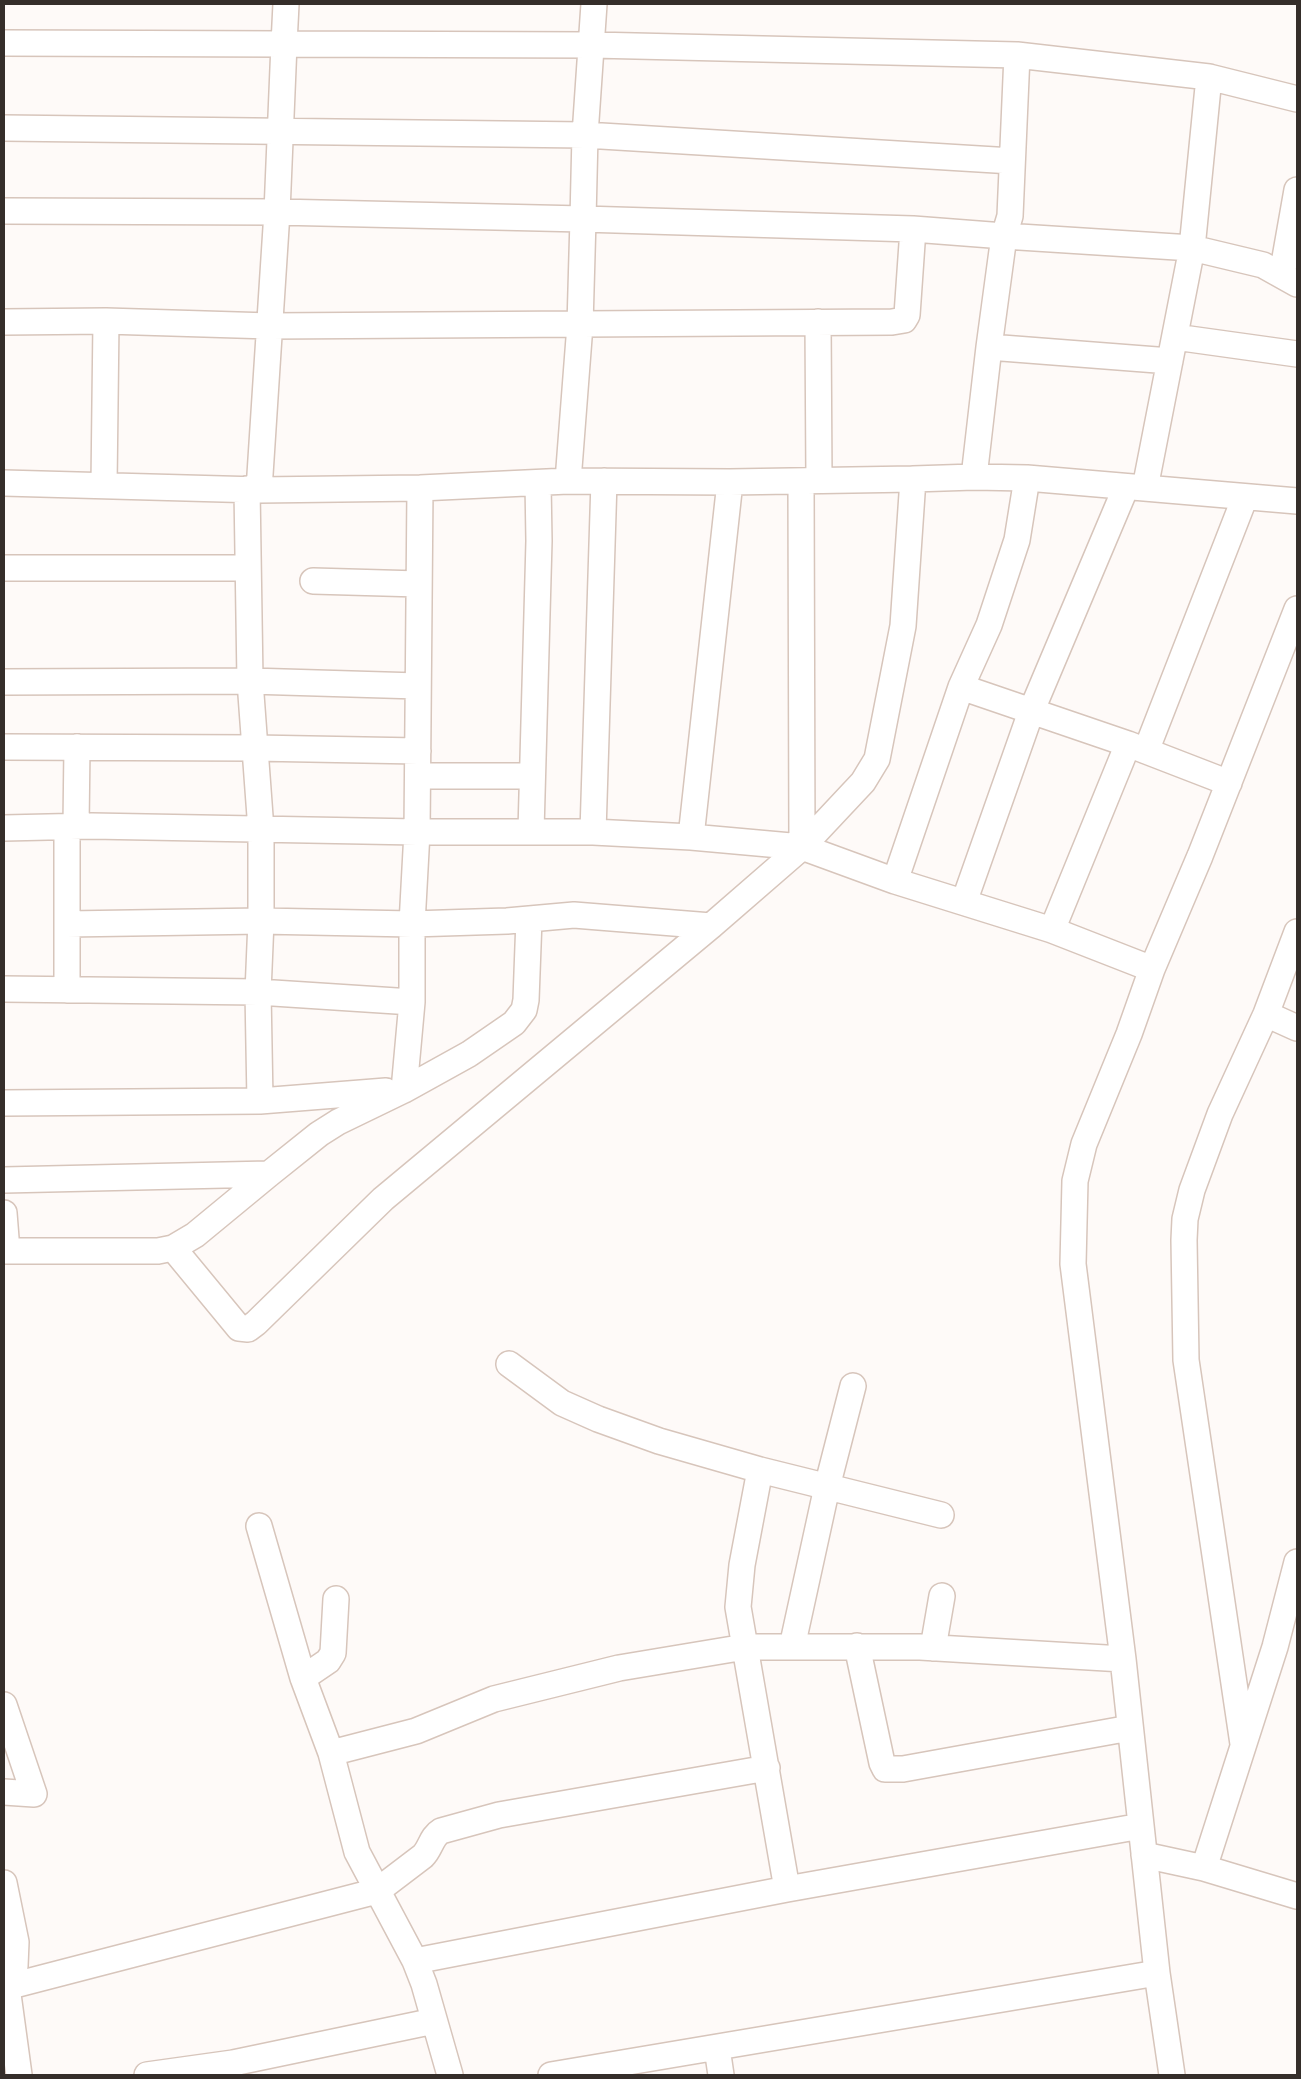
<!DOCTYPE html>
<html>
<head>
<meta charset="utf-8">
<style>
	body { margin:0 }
	#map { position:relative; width:1301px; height:2079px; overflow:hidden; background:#fefaf8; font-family:"Libre Baskerville",serif }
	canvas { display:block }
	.frame { position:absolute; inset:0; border:5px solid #352e2a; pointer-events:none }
</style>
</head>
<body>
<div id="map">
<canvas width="1301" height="2079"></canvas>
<div class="frame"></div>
</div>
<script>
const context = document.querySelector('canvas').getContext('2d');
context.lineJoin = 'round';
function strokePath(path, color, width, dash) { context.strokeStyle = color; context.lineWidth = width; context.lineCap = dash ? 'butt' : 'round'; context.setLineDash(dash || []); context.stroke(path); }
const minor = new Path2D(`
	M594,4L585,135L583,219L277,212L284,44L593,45L1017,55L1209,77L1192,248L1145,488
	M4,43L284,44L286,4
	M1017,55L1010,216L1004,236L1192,248L1263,265L1297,284
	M1209,77L1297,99
	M4,128L585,135L1012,161
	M4,211L277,212L259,490
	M1282,275L1297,190
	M4,322L106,321L270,326L892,322L904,320L907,315L913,229
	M818,322L819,480
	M1175,337L1297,354
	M974,477L989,347
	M801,481L802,847
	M730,482L568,481L580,325L583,219L913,229L1004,236L989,347L1170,361
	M4,483L259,490L420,488L568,481
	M104,485L106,321
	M247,489L250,681L261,830V921L258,992L260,1101
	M4,568H247
	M313,581L419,584
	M4,682L250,681L418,686
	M961,687L1128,744L1229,783
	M4,747L255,748L418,751
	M1146,751L1245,497
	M418,776H532
	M67,826V990
	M76,826L77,747
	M4,828L92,826L417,832H593L691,837L802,847L895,881L1052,930L1152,969
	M531,831L539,541L538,483
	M593,832L604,481
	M691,837L730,482L913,479
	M895,881L961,687L989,625L1017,540L1027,478
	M964,902L1031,712L1126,487
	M67,924L261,921L412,924L507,921L574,915L711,926
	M1052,930L1128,744
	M4,989L258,992L412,1002
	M1266,1014L1297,1028
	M404,1090L412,1002V924L417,832L420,488
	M4,1103L260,1101L386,1091
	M4,1180L269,1174
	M4,1213L7,1251
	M173,1248L239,1328L248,1329L256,1323L383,1199L711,926L802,847L863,782L877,759L903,626L913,479L974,477L1027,478L1297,501
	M4,1251H158L173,1248L195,1235L269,1174L319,1134L338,1122L404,1090L469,1054L514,1023L524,1010L526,1000L529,919
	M509,1364L562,1403L598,1419L659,1441L760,1470L941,1515
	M760,1470L742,1565L738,1607L787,1889
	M259,1526L303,1678L331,1753
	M857,1646L882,1763L885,1769H903L1130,1728
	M792,1647L827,1487L853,1386
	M933,1648L942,1596
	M303,1678L328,1661L333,1653L336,1599
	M4,1705L34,1794L4,1792
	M1243,1744L1186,1360L1184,1240L1185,1219L1192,1190L1220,1114L1266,1014L1297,932
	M1144,1855L1204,1868L1275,1647L1297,1562
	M1204,1868L1297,1896
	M4,1883L16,1942L15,1966L7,1987L19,2075
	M415,1961L787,1889L1141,1826
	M7,1987L377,1891L423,1856C431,1848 431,1837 441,1831L499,1815L767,1768
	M717,2048L721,2075
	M147,2075L233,2063L434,2021
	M450,2075L424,1984L415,1961L357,1852L331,1753L416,1731L494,1699L619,1668L745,1647H920L1123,1659
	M551,2075L1157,1973
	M1172,2075L1157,1973L1123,1659L1073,1264L1075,1181L1084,1144L1129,1034L1152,969L1200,856L1297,609`);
strokePath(minor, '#d7c5bb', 28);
strokePath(minor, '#fff', 25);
</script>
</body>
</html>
